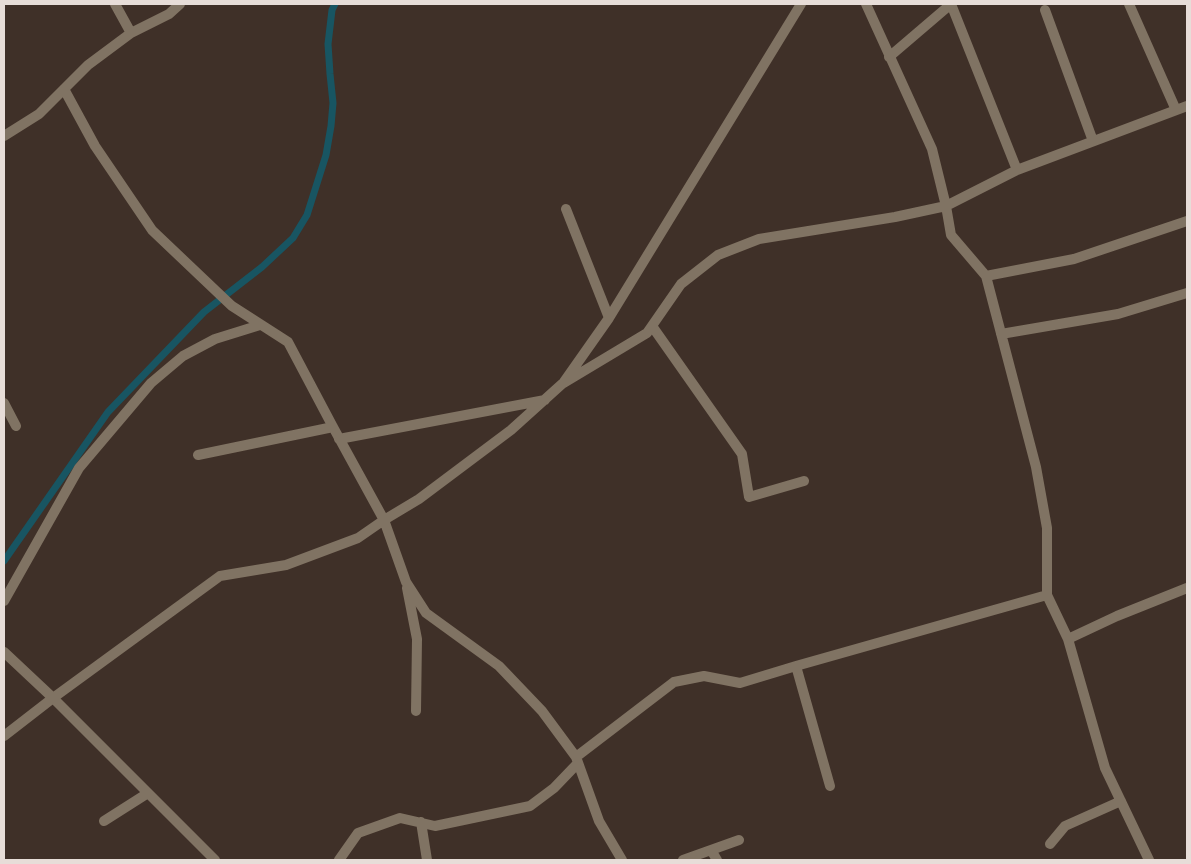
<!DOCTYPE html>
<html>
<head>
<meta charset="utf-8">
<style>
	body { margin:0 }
	#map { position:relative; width:1191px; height:864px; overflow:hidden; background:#3f3028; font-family:"Sofia Sans Condensed",sans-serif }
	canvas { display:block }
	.frame { position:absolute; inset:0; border:5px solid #e7ddd8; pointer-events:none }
</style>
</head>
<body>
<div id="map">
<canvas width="1191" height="864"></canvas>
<div class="frame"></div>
</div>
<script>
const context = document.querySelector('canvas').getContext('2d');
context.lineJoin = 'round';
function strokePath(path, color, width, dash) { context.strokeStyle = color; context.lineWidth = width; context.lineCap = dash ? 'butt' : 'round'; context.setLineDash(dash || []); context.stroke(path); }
const stream = new Path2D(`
	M4,561L108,412L204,312L262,267L293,238L307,215L326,155L331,126L333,103L330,74L328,44L332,10L335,4`);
const minor = new Path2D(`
	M115,4L131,33
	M866,4L932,149L946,206L951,235L986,276L1036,467L1047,528V595
	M951,4L1017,170
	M1129,4L1176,110
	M1045,10L1093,141
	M889,57L951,4
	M64,89L95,146L152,230L232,306L288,342L333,427L384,520L406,582L426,613L499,666L542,711L576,757L599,821L622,860
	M4,136L39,114L88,65L131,33L169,14L180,4
	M566,209L609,318
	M986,276L1074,259L1187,221
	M652,326L742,454L749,497L804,481
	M1001,334L1118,314L1187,293
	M564,382L609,318L801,4
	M4,403L16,426
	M339,439L545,400
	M198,455L333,427
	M407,588L417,639L416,711
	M4,601L79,468L151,383L183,356L215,339L260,325
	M1068,639L1117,616L1187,588
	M4,652L53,698L215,860
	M796,666L830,786
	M4,736L53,698L220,576L286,565L358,538L384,520L419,499L511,430L562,384L647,333L681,284L718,255L759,239L895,217L946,206L1017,170L1187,106
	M576,757L674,682L704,676L740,683L796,666L1047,595L1068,639L1105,768L1149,860
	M104,821L148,793
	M421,822L427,860
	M1050,844L1065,826L1121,801
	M711,850L717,860
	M339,860L358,833L400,818L435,826L530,806L554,788L578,763
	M683,860L739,840`);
strokePath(stream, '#185562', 7);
strokePath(minor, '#807363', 10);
</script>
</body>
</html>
